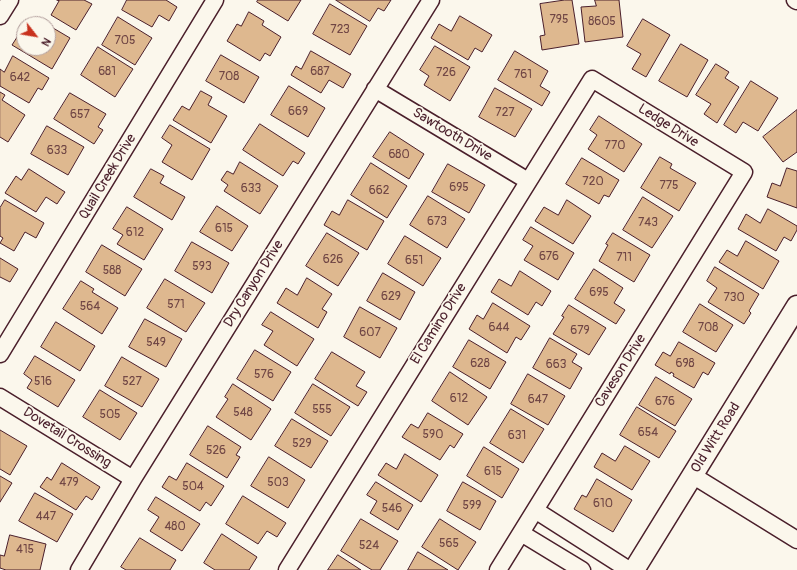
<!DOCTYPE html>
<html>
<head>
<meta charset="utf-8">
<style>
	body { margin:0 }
	#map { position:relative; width:797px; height:570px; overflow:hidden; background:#fbf7ec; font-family:Pangolin,sans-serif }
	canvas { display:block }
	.north { position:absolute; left:16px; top:16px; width:40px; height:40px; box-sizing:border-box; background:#fbf7ec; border:1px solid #b4a19f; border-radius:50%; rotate:121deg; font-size:11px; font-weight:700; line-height:16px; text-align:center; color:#4a1f2b }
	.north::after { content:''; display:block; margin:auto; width:14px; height:18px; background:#c8321e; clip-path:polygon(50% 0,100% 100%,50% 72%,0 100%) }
</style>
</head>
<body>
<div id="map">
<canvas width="797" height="570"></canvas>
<div class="north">N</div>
</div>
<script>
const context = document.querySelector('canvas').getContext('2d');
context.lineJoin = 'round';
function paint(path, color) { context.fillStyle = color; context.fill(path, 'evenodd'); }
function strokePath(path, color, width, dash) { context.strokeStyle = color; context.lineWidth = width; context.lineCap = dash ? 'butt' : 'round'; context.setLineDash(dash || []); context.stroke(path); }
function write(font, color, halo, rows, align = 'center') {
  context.font = font + ' Pangolin,sans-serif'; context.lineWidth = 3.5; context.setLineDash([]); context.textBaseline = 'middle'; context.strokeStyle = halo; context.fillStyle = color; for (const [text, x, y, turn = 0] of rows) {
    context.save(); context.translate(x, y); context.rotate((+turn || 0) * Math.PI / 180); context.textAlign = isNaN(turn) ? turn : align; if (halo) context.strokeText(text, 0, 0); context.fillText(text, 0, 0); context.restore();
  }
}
const building = new Path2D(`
	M57,0H84L92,4L76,30L51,15L59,1Z
	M127,0H166L177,7L169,21L159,15L152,27L122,10Z
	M258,0H301L288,21L257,2Z
	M336,0H391L384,11L378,8L370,21Z
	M565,0H572L579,44L542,50L540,36L545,35L540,4Z
	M595,0H619L623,37L585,42L581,7L596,6Z
	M330,4L367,26L350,55L313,34Z
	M249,12L264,21L262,25L281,37L270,56L265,53L260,61L227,41L237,24L241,26Z
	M460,16L492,35L482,52L475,48L468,60L431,38L439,24L451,31Z
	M118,17L152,38L135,65L102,45Z
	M643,19L670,35L646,77L632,69L641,54L627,46Z
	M48,25L70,38L52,69L12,45L21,31L24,32V48H48Z
	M681,44L708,60L687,97L659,81Z
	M435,46L470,67L450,101L424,85L429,76L420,70Z
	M98,47L133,69L115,97L81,75Z
	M311,51L351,74L343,88L329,80L321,93L291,75L296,66L301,69Z
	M515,51L548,71L540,86L550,92L542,106L498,80Z
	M221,55L259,77L244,103L206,81Z
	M13,56L49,78L42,90L38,88L29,103L0,86V69L4,72Z
	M716,64L729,72L725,78L739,87L717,123L704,114L711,104L696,95Z
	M751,81L778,98L758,131L743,122L736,133L724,125Z
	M289,86L325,108L308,137L271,115Z
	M495,88L532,109L515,137L479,117Z
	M201,91L212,97L208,105L227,116L211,143L173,120L182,106L189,110Z
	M0,92L5,95L2,100L25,115L8,142L0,137Z
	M70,93L106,114L98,127L103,130L94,144L54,119Z
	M797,110V152L783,162L763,137Z
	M599,116L642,144L624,172L588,149L597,135L590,130Z
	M260,124L305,153L298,164L293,161L283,176L243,150Z
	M170,125L210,149L192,180L162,162L172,145L162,138Z
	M47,126L84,147L68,175L31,154Z
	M390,132L424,154L409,179L373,157Z
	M660,157L672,164L670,168L696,183L679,211L641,188Z
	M582,158L619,180L609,197L604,195L599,204L566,184Z
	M240,162L278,186L260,214L224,191L228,185L221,180L227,171L233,174Z
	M371,163L407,186L387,218L351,195Z
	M448,164L485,185L469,213L432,192Z
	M787,168L797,171V208L767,197L772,183L780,186Z
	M29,169L65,192L57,204L46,197L36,212L5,193L16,176L21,180Z
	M151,169L164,176L160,183L185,197L172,220L134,197Z
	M428,196L465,219L447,248L410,225Z
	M643,197L673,216L652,248L623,230Z
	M5,200L44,223L36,238L25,232L14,251L0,243L3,238L0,236V208Z
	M348,200L384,221L367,250L324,225L332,211L339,215Z
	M567,200L591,216L573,244L535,221L544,207L558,215Z
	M217,206L248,226L232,251L200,232Z
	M127,207L163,229L144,260L117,244L123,235L113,229Z
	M768,209L797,226V230L791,241L784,237L776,251L738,229L746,214L760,223Z
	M531,227L574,253L558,280L524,260L533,246L523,240Z
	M327,233L359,253L338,286L306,266Z
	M613,233L650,255L634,282L599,261L608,245L606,244Z
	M405,236L441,258L423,286L388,264Z
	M746,241L779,261L763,289L719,262L727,250L737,256Z
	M192,242L229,263L212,293L175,271Z
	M102,245L142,269L125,296L86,272Z
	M0,258L18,269L10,282L0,277Z
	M715,267L759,294L749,311L751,313L744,324L708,302L717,288L707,281Z
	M594,269L623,288L614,303L625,310L616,324L575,299Z
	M520,271L551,291L542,306L536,302L528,315L491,292L499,279L511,286Z
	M383,273L415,292L400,320L367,301Z
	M307,278L332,294L322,309L327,312L318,328L277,303L286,288L297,295Z
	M165,279L205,303L186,332L147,308Z
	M81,281L94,289L92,292L118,308L102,334L63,309Z
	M493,303L530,326L521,340L516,337L507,353L469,329L477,315L483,319Z
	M700,304L733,325L716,352L683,332Z
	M569,305L606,328L589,355L553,334L564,317L562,316Z
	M360,307L397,328L380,358L344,337Z
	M271,312L314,339L297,366L264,345L273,331L262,325Z
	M145,319L182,339L166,367L129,347Z
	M56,322L95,346L80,371L41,347Z
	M550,338L577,354L572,362L582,368L570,389L533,368Z
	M469,340L506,362L490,389L453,367Z
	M679,342L715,363L708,375L703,372L694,388L673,376L674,374L671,372L670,374L655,365L663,352L670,356Z
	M255,350L291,372L273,401L237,379Z
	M332,352L365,372L356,386L367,392L358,406L315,379Z
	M35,356L75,380L58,407L27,388L32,380L24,374Z
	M122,357L159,379L142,407L105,386Z
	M450,372L487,397L468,425L432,401Z
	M528,374L565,396L548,425L511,404Z
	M656,377L692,399L675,426L639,405Z
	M233,384L271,409L251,440L216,417L228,399L225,397Z
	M313,384L350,407L331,436L295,413Z
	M100,390L137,413L120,440L83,417Z
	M637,407L676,431L659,458L620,435Z
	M511,409L544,429L523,463L490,443Z
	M428,413L463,434L454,448L450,445L440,460L402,437L411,424L418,428Z
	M292,419L328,441L311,468L275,446Z
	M208,426L241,447L236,455L240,457L227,478L190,455Z
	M0,430L27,446L10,475L0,469Z
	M625,446L650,461L632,490L594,467L602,453L615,461Z
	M484,447L519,469L502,498L467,476Z
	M405,454L438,475L421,502L378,475L386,463L396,469Z
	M269,457L305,480L288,508L251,486Z
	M62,463L100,487L92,500L86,496L76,510L40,487L47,477L51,480Z
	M187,463L224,486L211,506L206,502L200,511L162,487L169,476L176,480Z
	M0,476L12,483L0,502Z
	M597,479L632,500L613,532L574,509L582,495L586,497Z
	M376,482L413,505L398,530L370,513L377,501L367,495Z
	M463,482L496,501L480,530L447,511Z
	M35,493L73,514L57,542L19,521Z
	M243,496L286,523L277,537L267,531L258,544L226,524Z
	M156,497L200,524L182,551L150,531L159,517L148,510Z
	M361,519L398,541L380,570H372L341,551Z
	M440,519L476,542L458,570L422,547Z
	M222,534L257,557L249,570H215L204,563Z
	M10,535L46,544L40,570H6L0,568V555L4,556Z
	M140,538L176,560L170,570H126L121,567Z
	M418,552L448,570H408Z
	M338,555L361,570H328Z`);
const minor = new Path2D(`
	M795,0L797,1
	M0,16L10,0
	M375,89L528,181
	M0,354L215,0
	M0,397L133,479
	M692,475L797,540
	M535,510L629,570
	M521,533L582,570
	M79,570L133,479L431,0
	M287,570L592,79L744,172L498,570`);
const tertiary = new Path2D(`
	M634,570L797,306`);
const numberNames = [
	["795",559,20],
	["8605",602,22],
	["723",340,30],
	["705",125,41],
	["681",107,72],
	["687",320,72],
	["726",446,73],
	["761",523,75],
	["708",229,77],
	["642",20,78],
	["669",298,112],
	["727",505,113],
	["657",80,115],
	["770",615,146],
	["633",57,151],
	["680",399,155],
	["720",593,182],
	["775",669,186],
	["695",459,188],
	["633",251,189],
	["662",379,191],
	["673",437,222],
	["743",648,223],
	["615",224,229],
	["612",135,233],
	["676",549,257],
	["711",624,258],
	["626",333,260],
	["651",414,261],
	["593",202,267],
	["588",112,271],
	["695",599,293],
	["629",391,297],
	["730",734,298],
	["571",176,305],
	["564",90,307],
	["644",499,328],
	["708",708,328],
	["679",580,331],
	["607",370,333],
	["549",156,343],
	["628",480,364],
	["698",685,364],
	["663",556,365],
	["576",264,375],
	["516",43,382],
	["527",132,382],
	["612",459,399],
	["647",538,400],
	["676",665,402],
	["555",322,410],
	["548",243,413],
	["505",110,415],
	["654",648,433],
	["590",433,435],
	["631",517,436],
	["529",302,444],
	["526",216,451],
	["615",493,472],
	["479",69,483],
	["503",278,483],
	["504",193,487],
	["610",603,504],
	["599",472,506],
	["546",392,509],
	["447",46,517],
	["480",175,527],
	["565",449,544],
	["524",369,546],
	["415",25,550]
];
const streetNames = [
	["Ledge Drive",668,126,32],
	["Sawtooth Drive",452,135,31],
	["Quail Creek Drive",108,177,-59],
	["Dry Canyon Drive",254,284,-58],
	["El Camino Drive",439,324,-58],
	["Caveson Drive",621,371,-58],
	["Dovetail Crossing",67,438,32],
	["Old Witt Road",716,438,-58]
];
paint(building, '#deb88f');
strokePath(building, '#4a1f2b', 1);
strokePath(minor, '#4a1f2b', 19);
strokePath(tertiary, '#4a1f2b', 23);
strokePath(minor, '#fbf7ec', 16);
strokePath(tertiary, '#fbf7ec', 20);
write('12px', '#6f4544', null, numberNames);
write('14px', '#4a1f2b', '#fbf7ec', streetNames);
</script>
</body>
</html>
